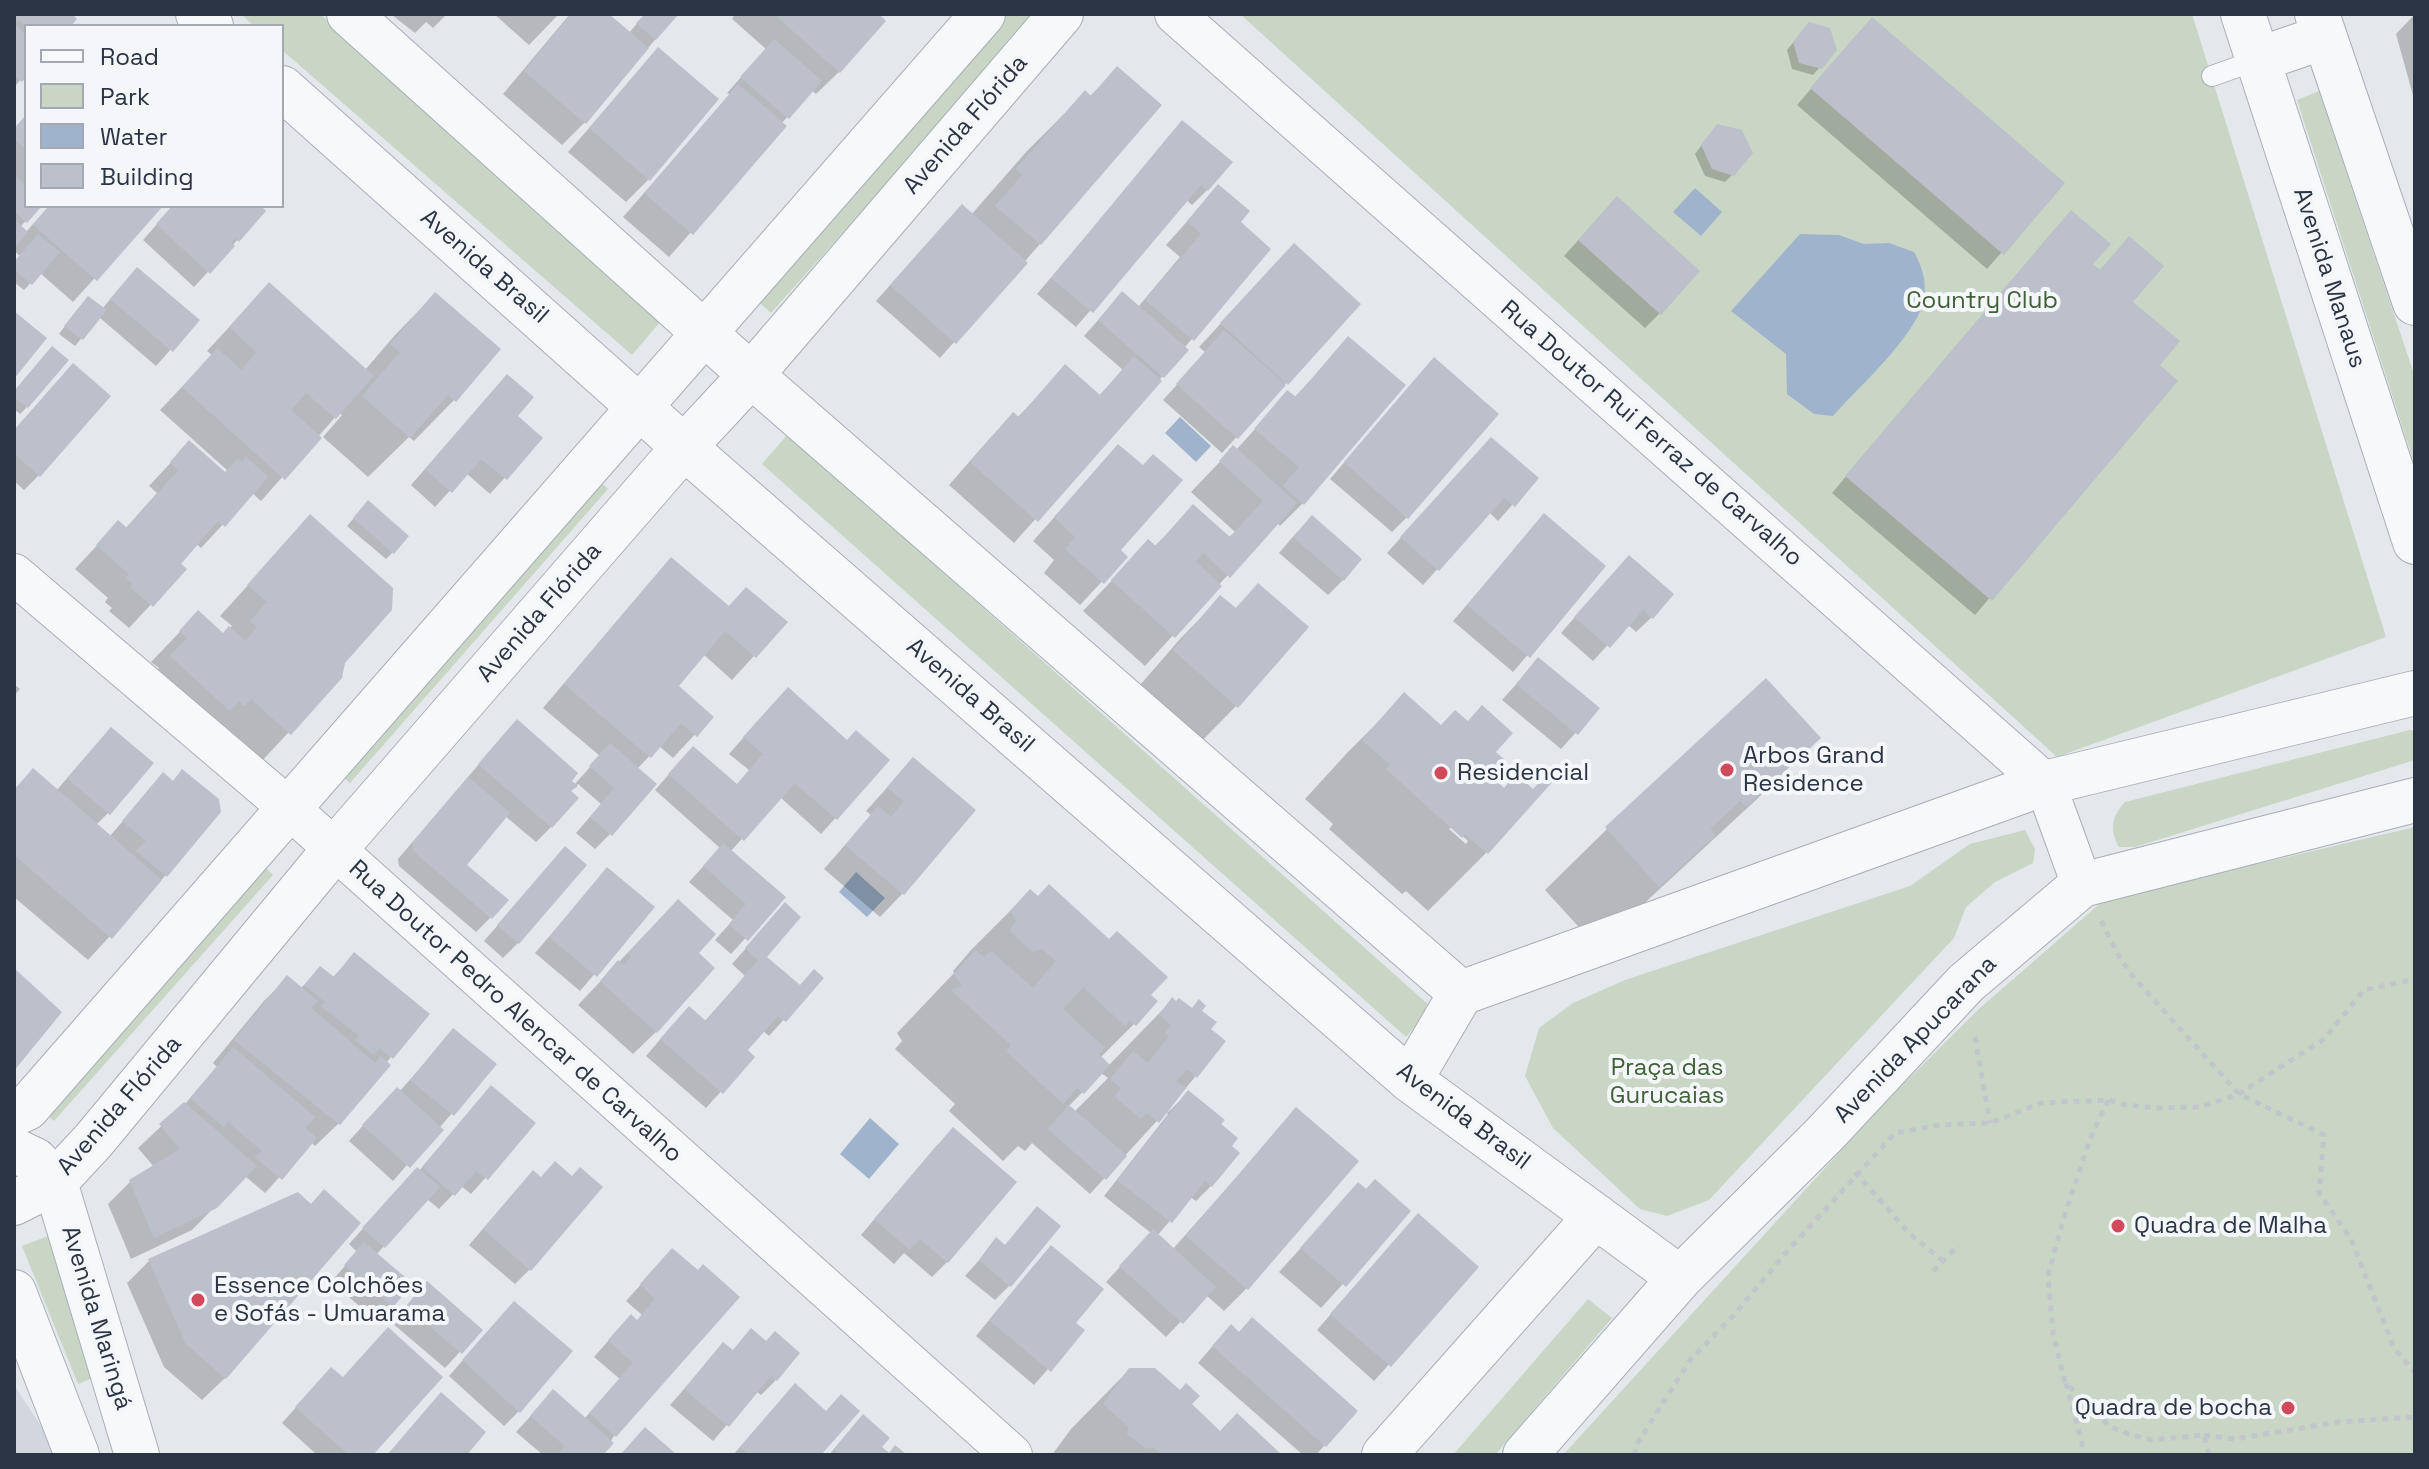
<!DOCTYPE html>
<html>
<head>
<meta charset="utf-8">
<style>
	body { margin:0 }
	#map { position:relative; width:2429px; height:1469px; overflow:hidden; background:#e4e7ec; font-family:"Space Grotesk",sans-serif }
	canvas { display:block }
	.frame { position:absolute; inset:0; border:16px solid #2b3445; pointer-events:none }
	.legend { position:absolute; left:24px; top:24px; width:260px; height:184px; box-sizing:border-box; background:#f4f6f9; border:2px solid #a4a8b1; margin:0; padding:10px 14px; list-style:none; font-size:24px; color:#2b3445 }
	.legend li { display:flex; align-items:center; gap:16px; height:40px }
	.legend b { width:40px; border:2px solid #a4a8b1 }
</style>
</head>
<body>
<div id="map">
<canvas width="2429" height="1469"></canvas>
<div class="frame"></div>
<ul class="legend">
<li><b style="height:10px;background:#f7f8fa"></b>Road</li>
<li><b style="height:22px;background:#c9d6c5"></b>Park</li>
<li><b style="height:22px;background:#9fb4cc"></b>Water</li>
<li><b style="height:22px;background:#bbc0ca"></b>Building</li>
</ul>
</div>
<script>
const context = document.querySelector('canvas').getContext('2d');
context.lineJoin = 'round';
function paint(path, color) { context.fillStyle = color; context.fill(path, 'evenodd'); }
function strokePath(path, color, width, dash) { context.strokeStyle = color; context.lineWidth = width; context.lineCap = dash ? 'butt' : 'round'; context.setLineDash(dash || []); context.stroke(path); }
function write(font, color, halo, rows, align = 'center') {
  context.font = font + ' "Space Grotesk",sans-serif'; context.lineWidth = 8; context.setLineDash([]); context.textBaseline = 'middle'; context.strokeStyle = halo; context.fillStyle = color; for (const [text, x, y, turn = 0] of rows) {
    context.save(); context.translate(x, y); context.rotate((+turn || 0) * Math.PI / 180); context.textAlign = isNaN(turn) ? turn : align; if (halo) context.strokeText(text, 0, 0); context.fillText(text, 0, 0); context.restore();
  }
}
const built = new Path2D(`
	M14,1385L59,1453V1455H14Z`);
const green = new Path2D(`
	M241,14H320L666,315L632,355L282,50V26H254Z
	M1004,14H1038L771,313L753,297Z
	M1240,14H2192L2386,637L2057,757Z
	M2319,91L2415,377V466L2297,100Z
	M788,434L1431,1007L1406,1037L762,464Z
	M591,474L608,489L350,783L333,768Z
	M2410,730L2415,731V760L2135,847H2119C2109,829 2112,816 2125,802Z
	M2415,827V1455H1563L1888,1099L1980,1008L2104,900Z
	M2025,830L2035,849L2033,863L1995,882L1966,907L1954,938L1709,1200L1667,1216L1640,1209L1553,1128L1525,1076L1539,1028L1573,1003L1625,980L1910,886L1970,844Z
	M257,860L273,875L54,1121L37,1106Z
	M56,1233L107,1372L78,1384L22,1246Z
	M1588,1299L1612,1318L1495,1455H1453Z`);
const water = new Path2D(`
	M1695,188L1722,212L1701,236L1673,212Z
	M1800,234L1839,235L1864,244L1889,243L1914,252C1922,266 1927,282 1924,299C1917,335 1859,387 1833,416L1814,414L1787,394L1786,354L1731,311Z
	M1180,417L1211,446L1196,462L1165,433Z
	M856,872L885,898L867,917L839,892Z
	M870,1118L899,1144L869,1179L840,1154Z`);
const shadow = new Path2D(`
	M14,14H69L68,26H26V74L14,87Z
	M447,14L433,28L426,22L415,33L392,15Z
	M494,14H559L529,45Z
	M570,14H606L629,33L645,14H677L585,122L562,145L503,94Z
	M735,14H876L839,72L816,94L811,90L781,124L784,127L669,257L623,217L730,95L727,93L766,49L732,19Z
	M2415,14V99H2414L2396,34Z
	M1802,32L1820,67L1813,75L1792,69L1787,50Z
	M1857,35L2062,183L1987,269L1797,105Z
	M658,50L649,179L626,202L568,152Z
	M1117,69L1040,244L940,358L876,301L947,221L971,215L1027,151L1085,93L1089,97Z
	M26,115V206H40L20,227L26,232L49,206H160L73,302L40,273L24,290L14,282V264L20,256L14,251V129Z
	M1182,123L1207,190L1192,205L1186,200L1076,327L1037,294Z
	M1710,134L1733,174L1725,182L1705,176L1695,154Z
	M1218,187L1238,223L1192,339L1184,348L1186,350L1014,543L949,485L991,437L1013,415L1017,418L1065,367L1099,396L1123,370L1084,336L1108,309L1138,307L1180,257L1166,245Z
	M173,206H258L264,211L194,287L143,240Z
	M1602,214L1660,313L1645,328L1564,256Z
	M2056,228L2099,271L2129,239L2130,302L2157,365L2176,381L1975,615L1832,493Z
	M1272,268L1286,383L1222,453L1163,400L1206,353L1199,347Z
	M269,284L365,370L395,335L435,294L454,400L414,441L409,437L368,477L323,437L342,415L339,413L261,501L252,493L201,548L196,544L178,564L184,569L129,628L109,611L112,608L105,602L108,598L75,569L118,523L125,529L157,493L149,486L189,443L225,474L228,471L160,410L212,355L207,351Z
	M122,285L197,320L156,366L99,317L75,346L59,334L81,305L102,309Z
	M1348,339L1303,503L1280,526L1276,522L1145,666L1083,611L1148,542L1154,547L1193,507L1228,538L1235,532L1191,492L1233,448L1236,450L1288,393L1294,398Z
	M1419,375L1407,517L1392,532L1330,479Z
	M14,392L27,407L20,414L14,409Z
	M492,392L541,438L490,494L466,473L435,507L411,485Z
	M14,431L39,475L24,490L14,481Z
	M1118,446V550L1125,557L1080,605L1044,573L1054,560L1033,541Z
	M1476,454L1536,478L1498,521L1489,512L1423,585L1387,553Z
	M361,510L393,552L386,559L347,526Z
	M1544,515L1604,566L1513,672L1453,621Z
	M310,517L343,662L340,677L260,763L142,687L159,668L151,662L198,613L223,635L232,626L220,616Z
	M1297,532L1343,580L1328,595L1279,553Z
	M671,560L728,608L785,622L732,680L703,654L676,687L711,717L673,758L659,746L637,769L610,834L595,849L576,833L601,804L578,784L569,792L551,827L536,842L505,816L464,865L491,917L476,932L399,866L398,859L502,737L574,785L600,756L543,708L649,583Z
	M1614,572L1652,617L1636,632L1627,624L1593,661L1561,633Z
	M1258,585L1236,706L1196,747L1134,692L1180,639L1220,598L1234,610Z
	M1538,660L1597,709L1561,749L1502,700Z
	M1766,681L1818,738L1757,799L1597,947L1545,890L1607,829Z
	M14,684L20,689L14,696Z
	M1405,695L1441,727L1487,775L1486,853L1428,911L1406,891L1402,894L1329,829L1333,824L1305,799L1347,753ZM1452,826L1468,841L1466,844L1449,829Z
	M773,704L888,760L821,834L780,797L730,852L783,897L731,954L715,940L733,920L689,882L720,848L655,790L678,764L736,786L749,770L729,754Z
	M96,745L108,813L96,825L109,837L163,775L172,782L182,771L165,876L88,960L14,897V790L33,771L56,791Z
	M913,759L973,810L902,894L880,917L824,869L871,815L866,811Z
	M551,864L518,943L503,958L484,941Z
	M607,869L652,907L580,991L535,953Z
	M1030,891L1148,995L1134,1024L1100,1058L1108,1066L1172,1000L1200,1011L1208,1029L1196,1076L1165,1112L1167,1113L1188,1093L1218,1124L1211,1186L1196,1201L1190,1197L1157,1236L1172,1250L1296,1110L1356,1162L1246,1289L1224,1311L1206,1295L1166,1337L1106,1282L1151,1233L1104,1196L1168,1114L1165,1112L1090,1194L1032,1143L1025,1151L1018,1146L1003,1161L949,1111L955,1104L895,1049L902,1041L897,1033L954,973L953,971L972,949ZM1101,1073L1108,1078L1074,1112L1068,1107Z
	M785,904L764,957L798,987L821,978L769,1036L762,1030L745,1050L752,1057L706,1108L646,1056L674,1023L704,1022L745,976L732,964Z
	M655,924L696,953L656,1032L633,1054L578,1005Z
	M354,955L427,1014L386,1063L388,1066L338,1124L315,1146L311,1142L265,1193L245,1176L192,1230L131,1259L108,1204L131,1181L154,1167L138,1148L184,1105L217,1067L213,1063L264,1001L287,978L300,989L320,969L332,978Z
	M453,1031L494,1065L393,1181L349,1141L382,1105L399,1092Z
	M491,1087L533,1124L471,1194L461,1186L439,1209L427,1199L376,1255L410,1284L376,1320L331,1282L357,1252L349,1244L402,1185L419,1171Z
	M938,1144L947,1262L932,1277L904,1253L894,1264L861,1235Z
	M540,1179L530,1269L515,1284L469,1245L518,1188Z
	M1358,1185L1365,1191L1409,1211L1321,1308L1279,1272Z
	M310,1206L225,1378L202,1400L164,1367L127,1283L150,1260Z
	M1037,1209L1010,1285L995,1300L965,1276L997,1240L1004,1246Z
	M1403,1231L1476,1268L1374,1381L1317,1330Z
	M672,1250L615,1435L600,1455H543L516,1432L539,1407L584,1419L620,1379L594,1357L616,1332L636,1322L642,1315L626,1301Z
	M1036,1263L1073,1323L1082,1330L1034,1385L976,1336Z
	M427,1284L480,1330L445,1368L392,1323Z
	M499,1319L519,1411L504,1426L449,1376Z
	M751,1331L776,1380L761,1395L756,1391L713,1441L670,1405L723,1345L731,1352Z
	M1216,1342L1355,1411L1316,1455H1303L1198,1363Z
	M1129,1370L1189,1404L1219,1433L1279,1455H1052L1071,1429Z
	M316,1385L371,1455H317L282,1423Z
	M780,1401L819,1455H733Z
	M848,1432L888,1455H904H829Z`);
const building = new Path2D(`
	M14,14H72L77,19L71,26H26L18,20L15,24L26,35V77L22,82L14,75Z
	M571,14H609L649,48L586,124L524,71Z
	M645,14H679L656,40L636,23Z
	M774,14H879L886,21L840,73Z
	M1872,17L2065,183L2004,255L1810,88Z
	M1809,22L1830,28L1837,50L1822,69L1799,63L1793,42Z
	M774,39L822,81L789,119L740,77Z
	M658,47L719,99L650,181L589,128Z
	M1117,66L1162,105L1041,245L995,206L1022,175L1016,169L1085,90L1091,96Z
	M738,84L787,126L693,235L644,193Z
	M26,115V149L14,139V129Z
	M1182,120L1233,162L1208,191L1201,185L1093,313L1051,278Z
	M1717,124L1742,130L1753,153L1734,176L1712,169L1701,145Z
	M14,175L26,186V206H42L27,223L14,211Z
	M1218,184L1250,211L1241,222L1271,249L1194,341L1145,300L1201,234L1187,221Z
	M1617,196L1700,271L1661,315L1578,240Z
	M962,204L1028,263L956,344L890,285Z
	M49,206H163L97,281L33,225Z
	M172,206H261L266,211L239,242L235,238L231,242L235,246L210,274L156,224Z
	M2071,210L2111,244L2093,264L2100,270L2129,236L2164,266L2133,302L2180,341L2160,365L2178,381L1992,601L1845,476Z
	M14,219L28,232L14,249Z
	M38,234L60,252L32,285L14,269V262Z
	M1294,243L1361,304L1288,385L1220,323Z
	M137,267L200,320L173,352L110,299Z
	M269,282L374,376L336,419L306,393L291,410L322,438L285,480L182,387L217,348L242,370L256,352L229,327Z
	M1122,291L1189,350L1164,378L1098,320Z
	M435,292L501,349L456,402L448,395L410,438L362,396L400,352L390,344Z
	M88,296L107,310L83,340L64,326Z
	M14,311L47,338L14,379Z
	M1224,330L1286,385L1238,439L1176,384Z
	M1348,336L1406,385L1304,505L1283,486L1299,467L1254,429L1287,390L1296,397Z
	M52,346L69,360L28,408L14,397V391Z
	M1134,356L1162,381L1038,522L970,462L1013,412L1019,417L1065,364L1100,395Z
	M1434,357L1499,414L1408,519L1344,462Z
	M73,363L111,396L40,477L14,453V430Z
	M507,374L534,397L518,416L543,438L507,480L481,459L452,493L425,469Z
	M1491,437L1539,478L1515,507L1504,498L1439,571L1400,537Z
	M189,440L225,472L238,458L242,462L246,457L268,477L225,527L218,521L181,564L187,569L153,607L130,587L133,584L126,578L129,574L96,545L118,520L127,528L178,470L170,462Z
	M1118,444L1143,465L1153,454L1183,480L1121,550L1128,557L1104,584L1065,549L1075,537L1054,517Z
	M1233,445L1297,503L1230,578L1203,553L1196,562L1222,586L1175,638L1111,580L1148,539L1156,546L1193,504L1230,537L1263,501L1219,461Z
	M368,500L409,536L394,554L353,518Z
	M1544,513L1606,566L1530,658L1467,605Z
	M310,514L393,588L392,610L345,663L342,678L291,735L251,699L245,706L239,701L230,711L170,656L187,638L179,631L198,610L223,633L229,626L245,641L257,627L250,621L267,602L247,585Z
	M1312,515L1362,559L1344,581L1293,537Z
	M1629,555L1674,594L1653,619L1643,610L1610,648L1574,617Z
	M671,557L729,606L746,587L788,622L756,658L725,631L679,686L714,717L697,737L681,723L651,758L564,684Z
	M1258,583L1309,627L1238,708L1173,650L1220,595L1236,608Z
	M1538,657L1600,708L1578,735L1516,684Z
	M1766,678L1821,738L1746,807L1740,801L1710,829L1716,835L1659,887L1605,827Z
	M788,687L847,740L856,730L890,760L837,820L795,783L744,841L668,774L693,746L737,784L763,754L743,737Z
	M1404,692L1441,725L1455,710L1468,721L1482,705L1513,733L1496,752L1504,759L1490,775L1504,788L1516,774L1533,789L1549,772L1556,778L1488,854L1465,834L1462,838L1386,769L1390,765L1362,740Z
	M517,719L578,773L572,781L578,786L571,791L579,798L552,828L478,764Z
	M111,727L154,763L110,815L67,778Z
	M610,743L657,784L612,836L590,817L614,788L589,766Z
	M913,757L976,810L904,895L845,845L878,806L891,817L904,801L887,787Z
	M33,768L162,880L112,939L14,855V790Z
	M182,769L219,799L221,812L167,877L136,851L146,841L122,821L163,772L173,781Z
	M468,777L510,813L467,865L509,900L492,919L413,851V842Z
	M723,843L786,897L748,941L729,924L746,904L703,866Z
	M565,846L587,865L519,944L497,925Z
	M607,867L655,907L597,977L549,937Z
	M1049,884L1109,939L1117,931L1168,977L1151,995L1158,1001L1136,1026L1129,1020L1126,1027L1083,987L1063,1009L1105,1048L1099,1054L1110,1065L1084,1094L1077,1088L1063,1104L1006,1051L1011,1045L951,990L962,986L954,974L975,950L984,957L991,951L1033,988L1056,961L1042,949L1032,952L1009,930L1016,922L1010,911L1030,889L1038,896Z
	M678,899L716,934L699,953L715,968L657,1033L600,981L618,960L624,965L631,957L628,953Z
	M785,902L801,917L767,957L800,985L814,969L824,978L786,1022L778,1016L748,1050L755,1057L723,1094L660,1039L689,1006L706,1021L758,960L745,948Z
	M354,952L430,1014L393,1059L379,1048L374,1055L355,1040L359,1036L321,1006L325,1002L304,985L320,966L334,977Z
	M14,968L62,1012L14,1071Z
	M287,975L318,1001L311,1008L375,1063L381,1056L391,1065L340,1125L234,1040Z
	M1172,997L1176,1001L1179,998L1192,1008L1199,999L1206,1006L1202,1011L1217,1022L1211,1029L1226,1041L1197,1078L1187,1069L1176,1081L1186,1088L1159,1123L1147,1113L1141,1119L1115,1097L1121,1088L1110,1079L1133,1051L1148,1063L1169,1036L1165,1033L1171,1025L1159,1015Z
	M453,1028L497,1064L454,1116L410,1080Z
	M233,1047L315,1117L305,1128L317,1138L282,1180L255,1157L262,1151L228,1122L224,1127L190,1098Z
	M491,1085L536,1123L488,1180L476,1171L455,1196L422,1167Z
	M397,1087L444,1130L410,1168L362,1125Z
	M1188,1090L1225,1120L1221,1124L1238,1138L1232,1146L1240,1153L1212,1187L1205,1181L1172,1223L1117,1180Z
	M184,1102L257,1166L217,1208L154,1238L129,1180L180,1149L159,1124Z
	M1069,1105L1127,1156L1106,1180L1048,1129Z
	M1296,1107L1359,1161L1248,1290L1186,1236Z
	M953,1127L1017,1182L948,1263L920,1239L910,1250L874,1219Z
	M555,1161L572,1176L580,1167L603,1187L531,1271L483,1229L533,1170L541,1177Z
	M417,1167L440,1187L385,1248L362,1228Z
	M1375,1179L1411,1211L1346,1287L1300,1248L1358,1182L1366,1189Z
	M324,1189L361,1223L226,1379L186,1344L148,1259L298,1192L311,1204Z
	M1037,1206L1061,1226L1011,1287L979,1260L996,1237L1005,1245Z
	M1418,1213L1479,1267L1391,1367L1330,1314Z
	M1153,1229L1216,1287L1183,1324L1119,1266Z
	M364,1242L413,1284L393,1307L344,1265Z
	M1051,1245L1104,1289L1076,1323L1085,1330L1051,1372L989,1320Z
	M672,1248L698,1270L703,1264L740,1297L616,1437L589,1413L633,1363L608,1340L631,1314L637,1320L655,1299L640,1284Z
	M427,1281L483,1330L462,1354L406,1306Z
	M514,1301L573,1351L520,1413L462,1360Z
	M1252,1317L1358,1411L1326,1447L1212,1346L1231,1324L1239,1332Z
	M388,1327L443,1377L373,1455H349L295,1407L331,1367L343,1377Z
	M751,1328L766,1341L775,1331L800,1353L777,1381L771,1376L729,1427L684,1389L723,1342L733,1350Z
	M1129,1368H1155L1180,1390L1186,1383L1200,1396L1192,1404L1220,1431L1237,1413L1282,1455H1162L1154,1448L1147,1449L1127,1434L1129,1427L1103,1404Z
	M795,1383L826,1411L841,1394L860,1411L821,1455H749L740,1447Z
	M553,1389L614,1443L603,1455H557L565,1446L530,1416Z
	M441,1392L486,1432L467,1455H387Z
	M863,1414L890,1438L882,1447L889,1453L895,1445L907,1455H841L834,1449Z
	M645,1427L677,1455H620Z`);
const path = new Path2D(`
	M2101,921L2120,958L2135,979L2239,1094L2324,1135L2319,1193L2351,1239L2394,1348L2415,1373
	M1975,1037L1990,1123
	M2108,1100L2090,1139L2064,1217L2048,1276L2053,1334L2065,1382L2109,1426L2129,1434L2152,1440L2204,1435L2209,1455
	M1855,1172L1910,1234L1943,1261
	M1933,1271L1959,1245
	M2066,1383L2085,1455
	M2204,1435L2235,1439L2338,1422L2415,1417
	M1636,1455L1635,1447L1691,1359L1734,1315L1783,1256L1895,1133L1941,1125L1990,1123L2041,1103L2108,1100L2126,1105L2159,1108L2200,1107L2239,1094L2324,1039L2364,990L2415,979`);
const service = new Path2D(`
	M2212,76L2257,60`);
const minor = new Path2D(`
	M1175,14L2045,783L2082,885
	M14,574L290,809L1012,1455`);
const tertiary = new Path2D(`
	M198,14L211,26
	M349,14L751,375L1461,993
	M2243,14L2415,542
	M2317,14L2415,303
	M2257,60L2324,37
	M282,88L684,447L1410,1080L1680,1278
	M1410,1080L1461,993L2045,783L2415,693
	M14,1114L27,1108L983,14
	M14,1150L35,1160L55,1182L137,1455
	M14,1203L55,1182L94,1140L334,850L684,447L751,375L1061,14
	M14,1292L77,1455
	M1384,1455L1596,1216
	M1525,1455L1680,1278L1824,1135L1966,983L2082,885L2415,800`);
const markers = [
	[1727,770,8,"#d1495b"],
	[1441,773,8,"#d1495b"],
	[2118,1226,8,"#d1495b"],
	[198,1300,8,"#d1495b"],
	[2288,1408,8,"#d1495b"]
];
const streetNames = [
	["Avenida Flórida",966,125,-49],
	["Avenida Brasil",484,267,41],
	["Avenida Manaus",2329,278,72],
	["Rua Doutor Rui Ferraz de Carvalho",1651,434,41],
	["Avenida Flórida",540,613,-49],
	["Avenida Brasil",970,696,41],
	["Rua Doutor Pedro Alencar de Carvalho",515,1012,42],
	["Avenida Apucarana",1916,1040,-46],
	["Avenida Flórida",120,1106,-49],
	["Avenida Brasil",1463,1117,37],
	["Avenida Maringá",96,1318,73]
];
const parkNames = [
	["Country Club",1982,301],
	["Praça das",1667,1068],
	["Gurucaias",1667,1096]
];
const poiNames = [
	["Arbos Grand",1743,756],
	["Residence",1743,784],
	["Residencial",1457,773],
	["Quadra de Malha",2134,1226],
	["Essence Colchões",214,1286],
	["e Sofás - Umuarama",214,1314],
	["Quadra de bocha",2272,1408,"right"]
];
paint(built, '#d2d6de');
paint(green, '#c9d6c5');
paint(water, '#9fb4cc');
paint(shadow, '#0003');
paint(building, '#bbc0ca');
strokePath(service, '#a9aeb7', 22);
strokePath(minor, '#a9aeb7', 42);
strokePath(tertiary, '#a9aeb7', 46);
strokePath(path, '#c2c5cb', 5, [6, 6]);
strokePath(service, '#f7f8fa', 20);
strokePath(minor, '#f7f8fa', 40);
strokePath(tertiary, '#f7f8fa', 44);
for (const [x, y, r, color] of markers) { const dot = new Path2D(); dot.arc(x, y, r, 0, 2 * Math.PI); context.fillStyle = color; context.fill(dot); strokePath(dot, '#f4f6f9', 3); }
write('24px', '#2b3445', '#f4f6f9', streetNames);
write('24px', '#3f6138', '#f4f6f9', parkNames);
write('24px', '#2b3445', '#f4f6f9', poiNames, 'left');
</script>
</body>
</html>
